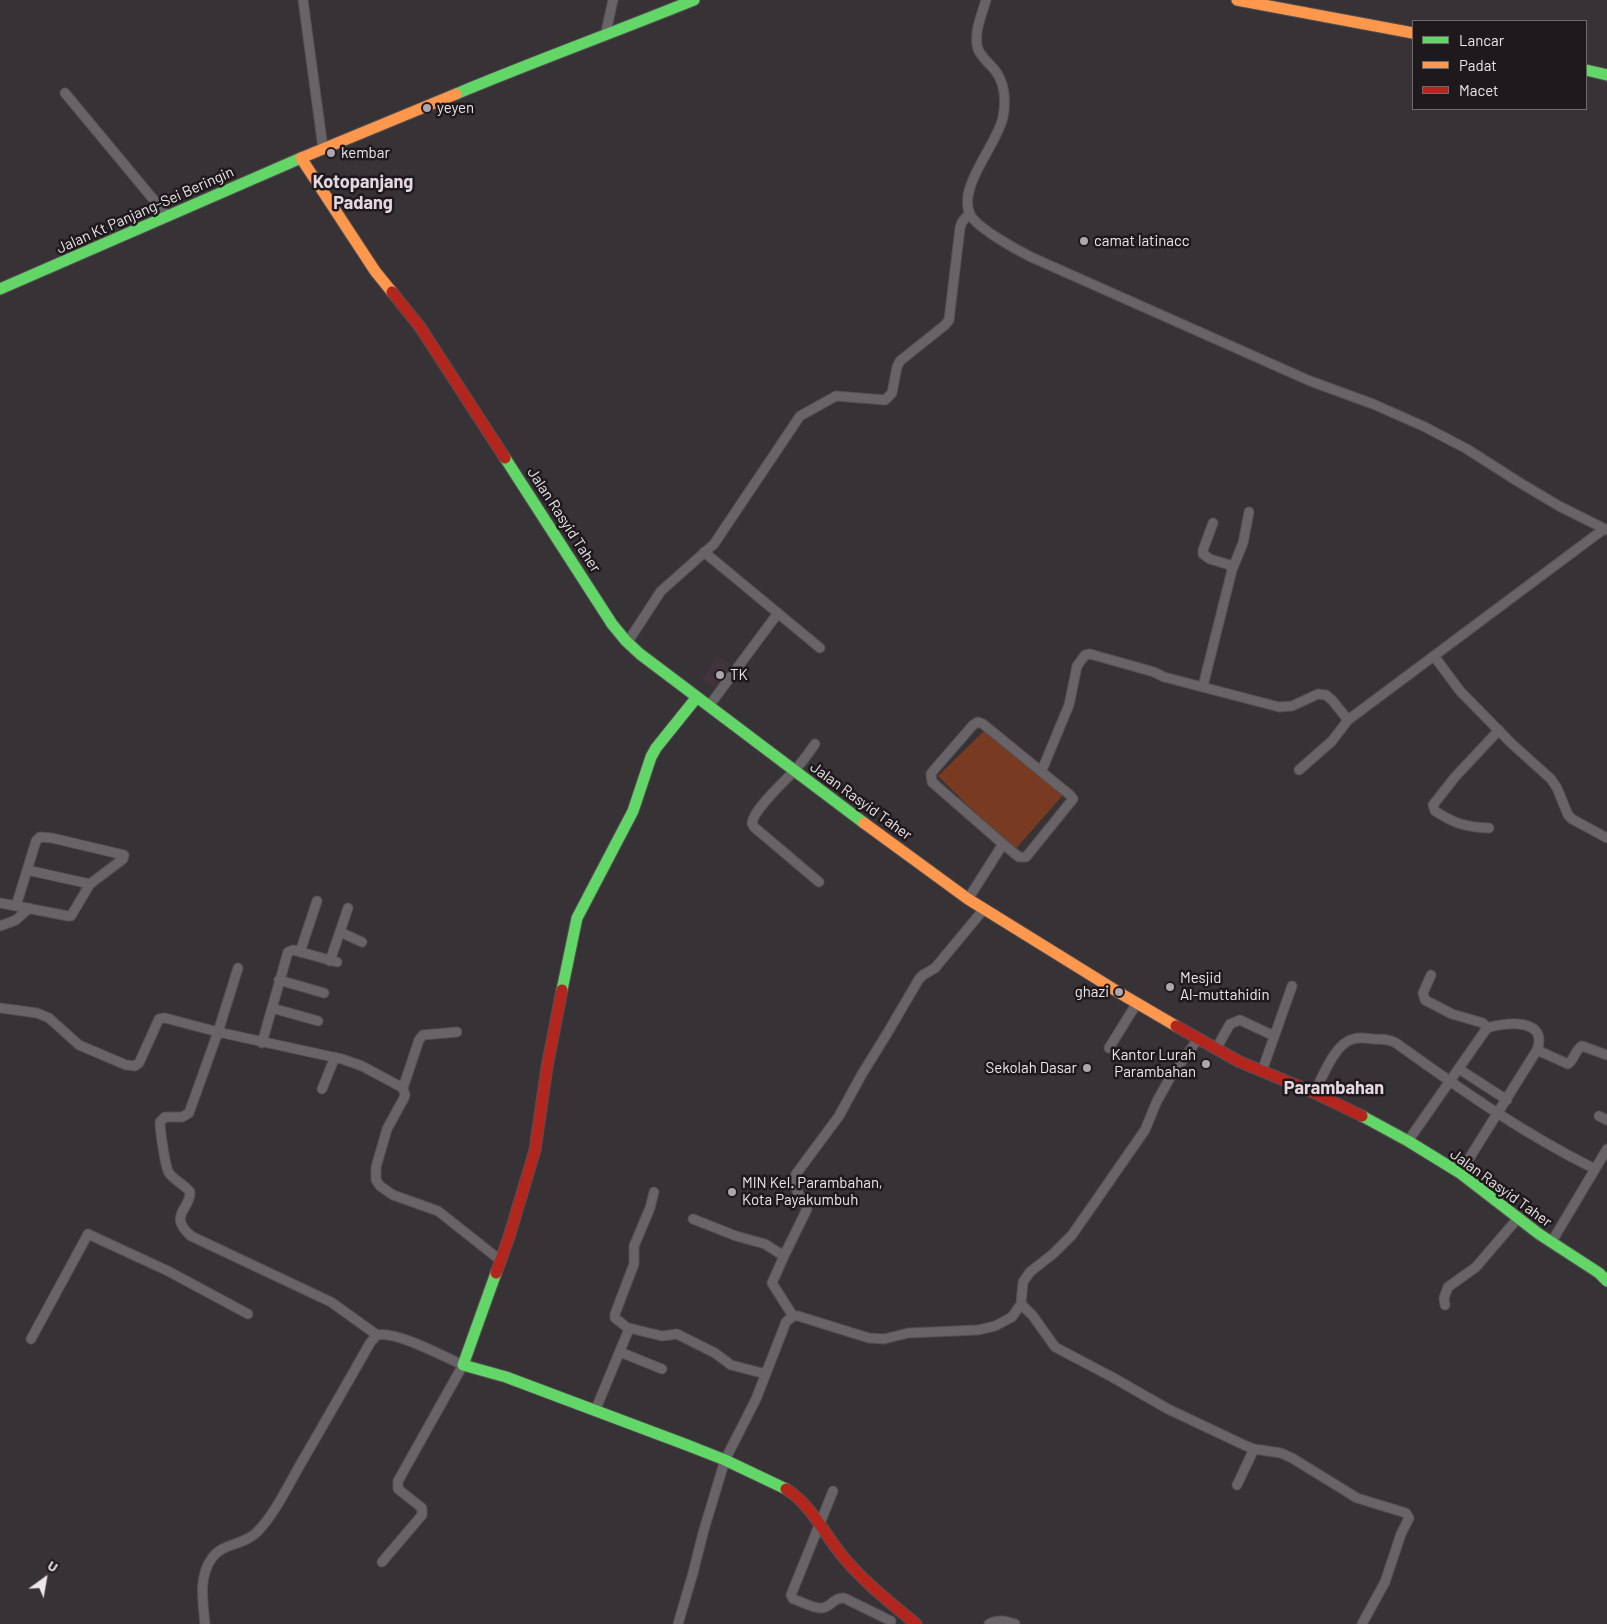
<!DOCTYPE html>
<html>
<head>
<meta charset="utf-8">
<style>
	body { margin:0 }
	#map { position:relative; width:1607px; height:1624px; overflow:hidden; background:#373235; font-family:Barlow,sans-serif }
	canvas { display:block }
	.legend { position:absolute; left:1412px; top:20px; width:175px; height:90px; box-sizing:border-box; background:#1e191c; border:1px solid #716b6e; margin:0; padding:6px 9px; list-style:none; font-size:15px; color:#ede5e9 }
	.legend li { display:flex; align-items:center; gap:10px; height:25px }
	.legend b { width:25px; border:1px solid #716b6e }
	.north { position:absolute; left:20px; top:1554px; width:50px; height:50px; -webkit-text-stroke:4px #1e191c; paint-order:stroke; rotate:32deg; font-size:14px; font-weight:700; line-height:20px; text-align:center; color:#ede5e9 }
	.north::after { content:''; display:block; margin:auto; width:18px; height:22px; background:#ede5e9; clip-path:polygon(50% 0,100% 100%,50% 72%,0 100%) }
</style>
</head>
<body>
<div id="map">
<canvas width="1607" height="1624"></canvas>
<ul class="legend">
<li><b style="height:6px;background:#63d668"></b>Lancar</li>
<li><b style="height:6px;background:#ff974d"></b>Padat</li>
<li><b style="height:6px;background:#b3261e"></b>Macet</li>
</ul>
<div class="north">U</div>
</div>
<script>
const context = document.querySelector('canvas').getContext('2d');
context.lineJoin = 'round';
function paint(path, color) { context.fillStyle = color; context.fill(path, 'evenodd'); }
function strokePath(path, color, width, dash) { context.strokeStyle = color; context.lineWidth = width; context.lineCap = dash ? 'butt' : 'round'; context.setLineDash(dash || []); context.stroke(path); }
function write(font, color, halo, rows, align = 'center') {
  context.font = font + ' Barlow,sans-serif'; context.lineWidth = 5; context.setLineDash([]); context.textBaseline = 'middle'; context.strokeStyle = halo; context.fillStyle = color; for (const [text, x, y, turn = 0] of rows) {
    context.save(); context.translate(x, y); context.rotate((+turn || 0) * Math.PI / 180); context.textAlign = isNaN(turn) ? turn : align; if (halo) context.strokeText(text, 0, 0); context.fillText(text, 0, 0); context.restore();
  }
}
const built = new Path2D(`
	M717,656L738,669L726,694L702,680Z`);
const green = new Path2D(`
	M986,729L1063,795L1014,851L938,776Z`);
const street = new Path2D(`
	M303,0L323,148
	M986,0C982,14 973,34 978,49C981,57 989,63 994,69C1005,82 1006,101 1003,117C998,144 955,189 971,216C979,229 1017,250 1031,257L1310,381L1373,404L1425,427L1467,449L1517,481L1559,506L1607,530
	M605,36L613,0
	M65,93L168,217
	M1213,523L1203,550V554L1210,559L1233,566
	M704,552L820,648
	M627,643L661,591L714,544L800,416L836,396L885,400L892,393L897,367L900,361L945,325L949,320L960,228L962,222L970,213
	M1434,656L1460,691L1511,743L1551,779L1557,788L1568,815L1572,819L1607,838
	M1203,686L1232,570L1243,543L1249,512
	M709,706L778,613
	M815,744C808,754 801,764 793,772C783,783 754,809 752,823L754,827L819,882
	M1042,770L1069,705L1077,666L1085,655L1090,654L1154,672L1164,677L1279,707L1292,706L1318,694L1326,695L1332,700L1348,720
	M1299,770L1332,741L1348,720L1604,529
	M1489,828C1466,827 1455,824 1435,811L1433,805L1455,777L1499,730
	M27,870L90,884
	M968,899L1003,844L1019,857H1026L1073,799L1070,795L983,724L978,722L973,725L933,771L931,774L932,782L1003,844
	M0,903L68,916H71L90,884L123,859L124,855L52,838L40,837L36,841L16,906
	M0,926L16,920L29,908
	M340,932L362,942
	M300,952L317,901
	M330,961L348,908
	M279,980L324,993
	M0,1008L37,1013L49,1018L79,1045L126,1065L135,1066L139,1063L159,1019L165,1018L218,1032L238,968
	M272,1008L318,1021
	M262,1043L288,952L293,950L337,962
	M1109,1048L1137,1003
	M1216,1049L1230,1024L1240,1020L1274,1036
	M1537,1050L1568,1064C1574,1060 1575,1050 1582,1046L1607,1055
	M1459,1069L1507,1100
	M1262,1071L1292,986
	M403,1088L419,1040L423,1035L457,1032
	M322,1089L335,1057
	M1314,1093C1323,1077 1334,1044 1353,1039C1360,1037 1366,1038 1373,1039C1381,1039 1389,1039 1396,1043C1460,1089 1524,1134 1595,1169
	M1599,1116L1607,1120
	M1408,1141L1487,1028L1483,1023L1452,1014L1425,1000L1423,993L1431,975
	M1460,1173L1537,1050C1549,1018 1505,1022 1487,1028
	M693,1219L736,1236L765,1244L784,1256L772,1283L793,1316
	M1551,1243L1607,1149
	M784,1256L807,1209C803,1197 790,1188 796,1174L839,1116L862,1074L888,1032L919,979L923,975L935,968L984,909
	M1021,1304L1033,1316L1055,1347L1112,1377L1168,1409L1244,1445L1254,1449L1281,1453L1292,1458L1357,1498L1406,1513L1409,1518L1401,1534L1385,1582L1362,1624
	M1445,1305L1444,1298L1448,1287L1476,1267L1518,1218
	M629,1328L662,1336L677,1334L715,1353L731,1365L766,1374
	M377,1335L331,1302L191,1236C167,1215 191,1209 190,1192C184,1184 175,1181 169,1173C165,1166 160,1130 160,1122L165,1117H182L189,1113L218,1032L342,1059L362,1066L403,1088L405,1095L404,1098L387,1129L376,1167V1180L380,1186L393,1195L438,1211L500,1260
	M31,1339L88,1234L168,1271L248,1314
	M620,1352L662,1369
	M595,1411L629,1329L615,1318V1314L634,1264V1246L650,1208L654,1192
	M1237,1485L1254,1449
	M833,1491L791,1595L793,1599C801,1601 813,1609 822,1608C831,1607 834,1597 844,1598L891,1621
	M205,1624C203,1602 198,1577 212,1558C222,1543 245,1545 257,1532C274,1515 288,1486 300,1465C323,1425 347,1384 370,1343L377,1335C397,1331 442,1356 463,1365L398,1481V1489L422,1508V1515L382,1562
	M678,1624L693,1573L703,1533L725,1460L756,1399L786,1322L793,1316H798L869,1338L884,1339L908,1333L978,1330L995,1326L1012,1317L1021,1304L1023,1282L1030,1272L1054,1253L1072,1235L1145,1130L1157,1101L1170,1078L1198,1039
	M989,1624C997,1619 1006,1621 1015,1624`);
const fast = new Path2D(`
	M1586,70L1607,75
	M456,94C535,61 615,32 694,0
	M0,289L301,158
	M505,458L612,624L626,641L640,654L864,823
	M562,990L577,918L633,811L651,757L656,748L697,697
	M1362,1116L1408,1141L1460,1173L1539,1234L1599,1273L1607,1281
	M496,1273L463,1365L506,1377L687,1445L725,1460L786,1489`);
const slow = new Path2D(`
	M1237,0L1413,33
	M392,292L375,271L301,158L456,94
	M864,823L968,899L1123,995L1176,1026`);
const jam = new Path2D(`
	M392,292L420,327L505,458
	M1176,1026L1238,1061L1317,1094L1362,1116
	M496,1273L509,1237L535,1150L547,1067L562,990
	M786,1489C812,1505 825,1536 845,1559C866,1584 891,1603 916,1624`);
const markers = [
	[427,108,5,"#ada6aa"],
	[331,153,5,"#ada6aa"],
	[1084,241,5,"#ada6aa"],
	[720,675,5,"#ada6aa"],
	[1170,987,5,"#ada6aa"],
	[1119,992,5,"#ada6aa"],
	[1206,1064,5,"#ada6aa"],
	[1087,1068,5,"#ada6aa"],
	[732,1192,5,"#ada6aa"]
];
const poiNames = [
	["yeyen",437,108],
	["kembar",341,153],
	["camat latinacc",1094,241],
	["TK",730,675],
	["Mesjid",1180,978],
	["Al-muttahidin",1180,995],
	["ghazi",1109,992,"right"],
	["Kantor Lurah",1196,1055,"right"],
	["Parambahan",1196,1072,"right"],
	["Sekolah Dasar",1077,1068,"right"],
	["MIN Kel. Parambahan,",742,1183],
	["Kota Payakumbuh",742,1200]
];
const streetNames = [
	["Jalan Kt Panjang-Sei Beringin",145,210,-24],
	["Jalan Rasyid Taher",564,520,57],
	["Jalan Rasyid Taher",861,801,36],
	["Jalan Rasyid Taher",1501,1188,36]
];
const quarterNames = [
	["Kotopanjang",363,182],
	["Padang",363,203],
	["Parambahan",1334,1088]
];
paint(built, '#41333c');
paint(green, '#783a21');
strokePath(street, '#544f52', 11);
strokePath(fast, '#544f52', 13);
strokePath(slow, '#544f52', 13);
strokePath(jam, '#544f52', 13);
strokePath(street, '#686366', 9);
strokePath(fast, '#63d668', 11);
strokePath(slow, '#ff974d', 11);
strokePath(jam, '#b3261e', 11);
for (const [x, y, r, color] of markers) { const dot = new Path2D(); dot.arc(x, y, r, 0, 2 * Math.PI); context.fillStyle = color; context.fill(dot); strokePath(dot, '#1e191c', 2); }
write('15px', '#ede5e9', '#1e191c', poiNames, 'left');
write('15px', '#ede5e9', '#1e191c', streetNames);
write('bold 18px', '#e5d7df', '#1e191c', quarterNames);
</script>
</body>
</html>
